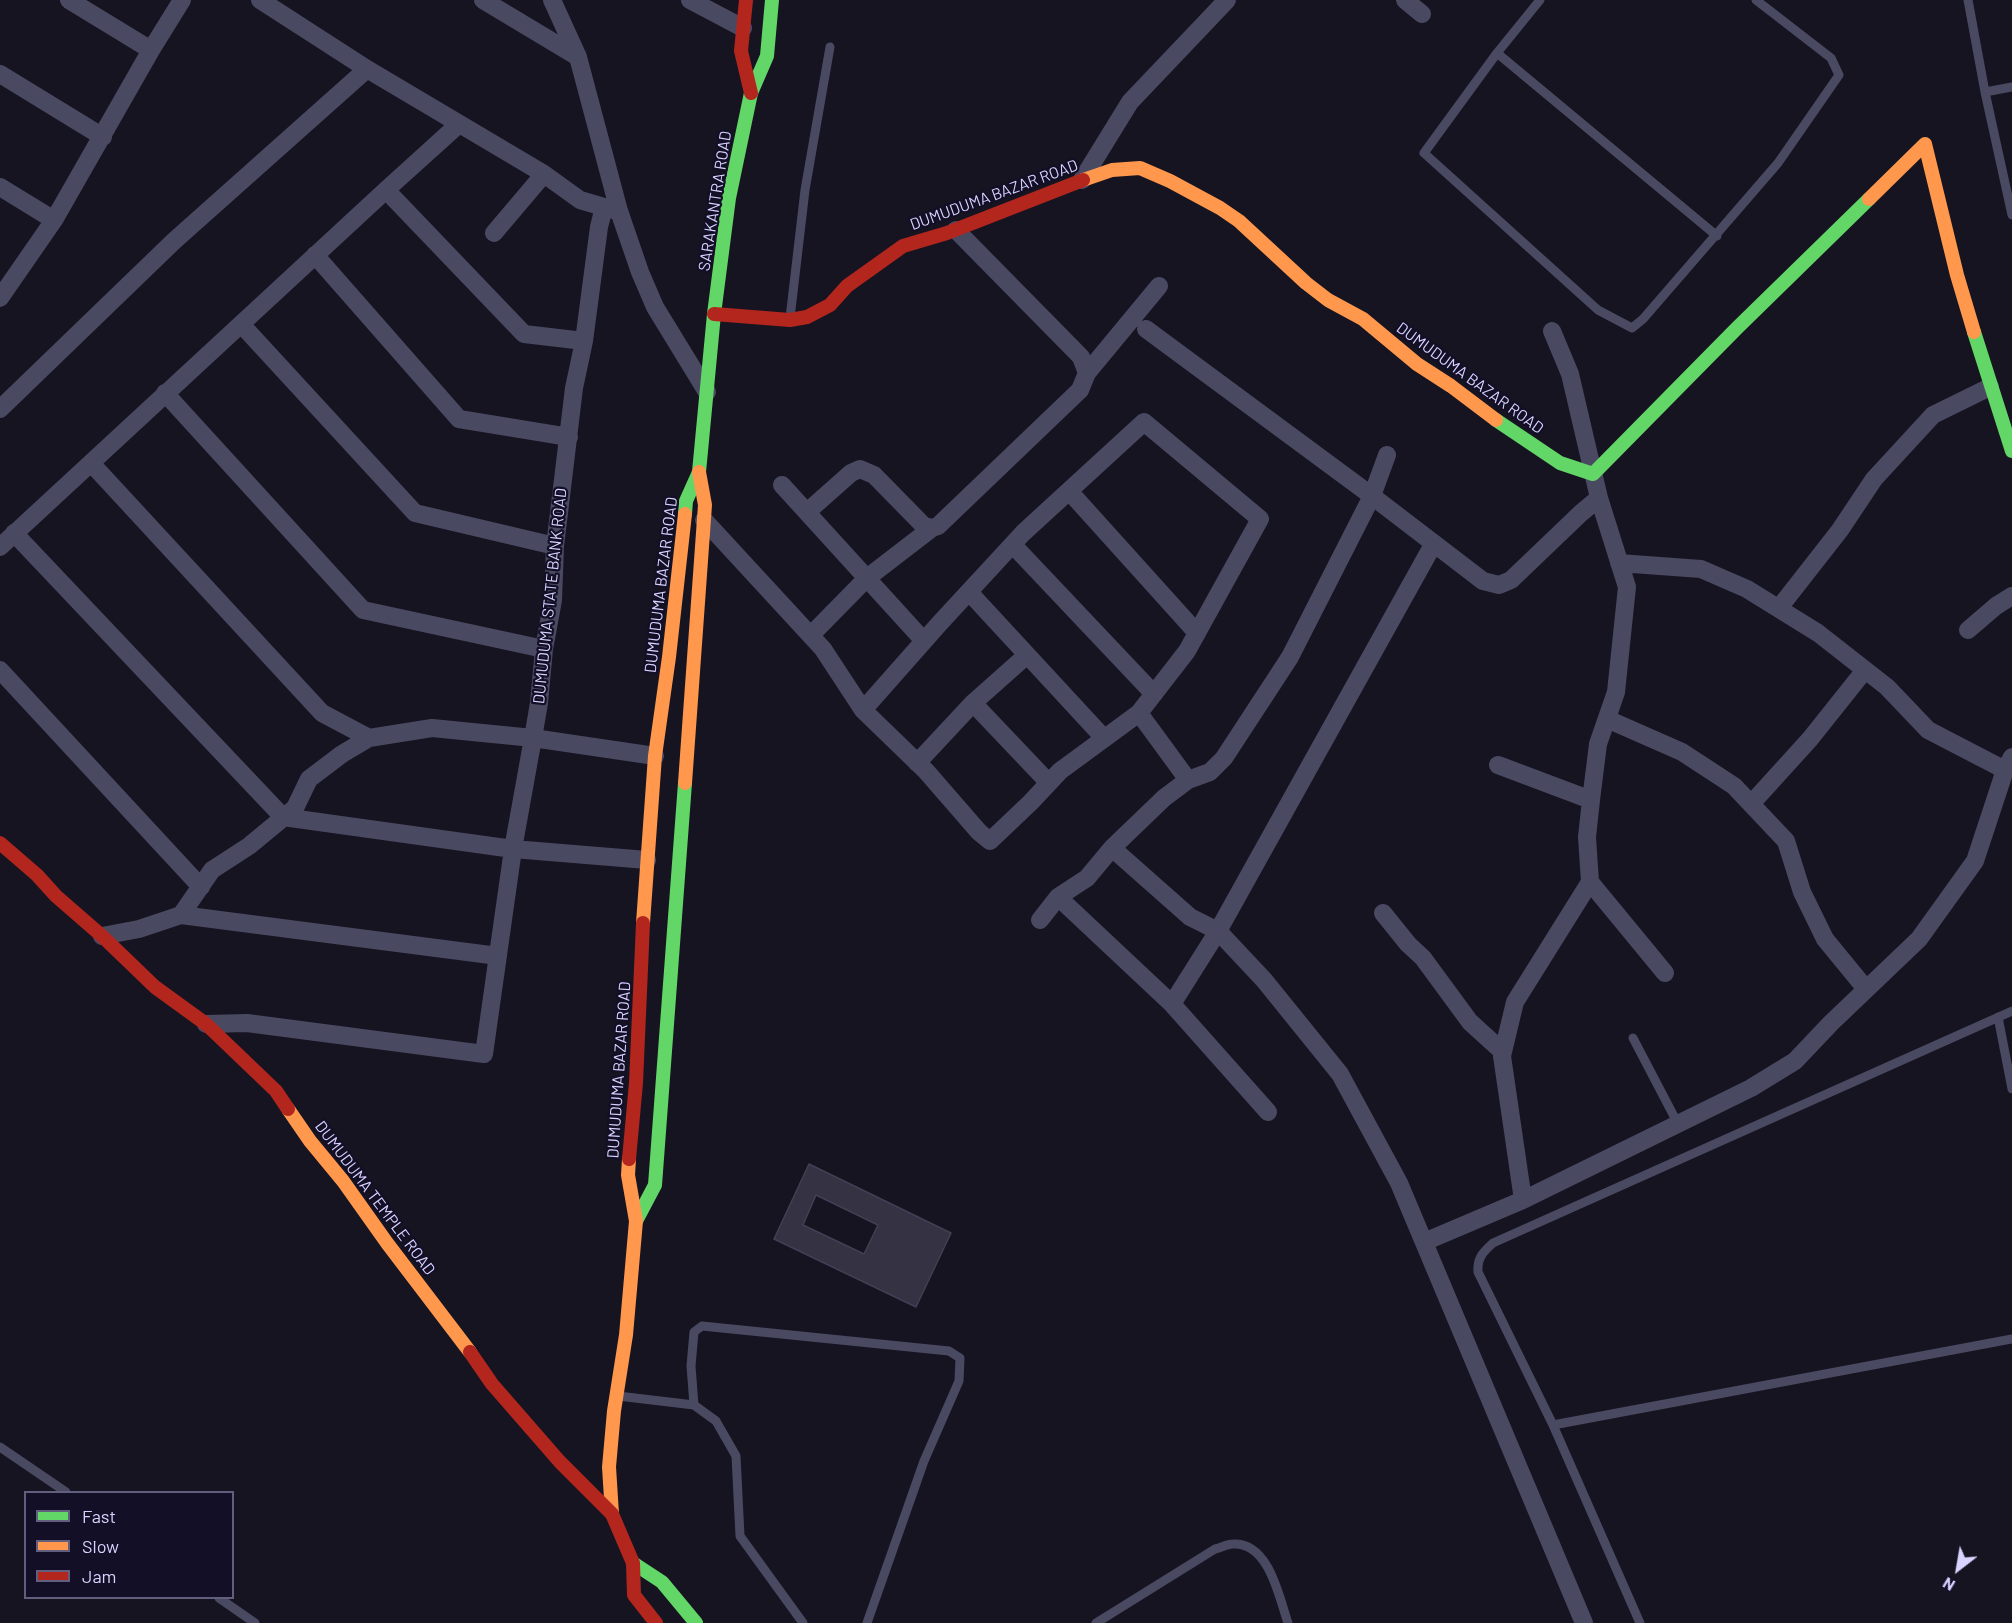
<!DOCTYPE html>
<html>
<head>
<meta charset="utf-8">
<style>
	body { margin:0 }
	#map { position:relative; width:2012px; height:1623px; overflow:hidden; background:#161421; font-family:Barlow,sans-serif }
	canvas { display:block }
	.legend { position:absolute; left:24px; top:1491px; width:210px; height:108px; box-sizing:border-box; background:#130f26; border:2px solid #625e7d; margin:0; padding:8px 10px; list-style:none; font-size:18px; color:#d9d4ff }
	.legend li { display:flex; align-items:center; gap:12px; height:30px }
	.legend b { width:30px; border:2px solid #625e7d }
	.north { position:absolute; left:1928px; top:1539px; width:60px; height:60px; -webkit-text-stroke:4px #130f26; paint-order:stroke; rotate:211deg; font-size:16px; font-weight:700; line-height:24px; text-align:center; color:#d9d4ff }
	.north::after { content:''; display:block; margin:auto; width:21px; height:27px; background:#d9d4ff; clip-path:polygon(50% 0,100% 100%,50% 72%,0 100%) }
</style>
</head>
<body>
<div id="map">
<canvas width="2012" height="1623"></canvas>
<ul class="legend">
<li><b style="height:8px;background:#63d668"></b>Fast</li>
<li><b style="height:8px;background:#ff974d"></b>Slow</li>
<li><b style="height:8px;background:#b3261e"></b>Jam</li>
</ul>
<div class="north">N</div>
</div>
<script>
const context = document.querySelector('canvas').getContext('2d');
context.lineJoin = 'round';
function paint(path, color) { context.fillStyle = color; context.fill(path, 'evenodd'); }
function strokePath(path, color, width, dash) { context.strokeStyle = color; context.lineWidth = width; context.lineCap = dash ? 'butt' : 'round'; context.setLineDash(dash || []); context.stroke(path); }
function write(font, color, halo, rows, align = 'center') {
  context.font = font + ' Barlow,sans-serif'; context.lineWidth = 4.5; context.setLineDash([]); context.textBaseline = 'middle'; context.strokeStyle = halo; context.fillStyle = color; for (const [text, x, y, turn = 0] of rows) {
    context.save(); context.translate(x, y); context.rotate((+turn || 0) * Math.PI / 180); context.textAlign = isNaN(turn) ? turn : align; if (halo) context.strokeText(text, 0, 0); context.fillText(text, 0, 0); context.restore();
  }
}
const building = new Path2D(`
	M809,1164L951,1233L916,1307L774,1239ZM816,1195L878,1225L864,1254L803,1225Z`);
const lane = new Path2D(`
	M1540,0L1497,53L1424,153L1598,310L1632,328L1643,319L1778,163L1839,75L1831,58L1756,0
	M1968,0L1985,92L2012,215
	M1497,53L1717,236
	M1985,92L2012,87
	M790,318L805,190L830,47
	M1998,1017L2012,1089
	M1633,1038L1678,1124
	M618,1396L694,1405L691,1366L694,1332L702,1326L949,1351L960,1358L959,1381L924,1461L867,1623
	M694,1405L716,1421L736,1456L740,1536L803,1623
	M1553,1425L2012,1339
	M0,1447L66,1492
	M219,1598L255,1623
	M1096,1623L1215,1549C1220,1548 1227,1544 1233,1544C1269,1542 1279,1597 1288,1623
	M1640,1623L1553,1425L1478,1272C1477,1258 1483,1252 1493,1243L2012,1011`);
const street = new Path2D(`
	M69,0L151,50
	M260,0L367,69
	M483,0L578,57
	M552,0L578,57L619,211L640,272L655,307L707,392
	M690,0L743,28
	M1405,0L1422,14
	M0,74L103,137
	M1082,180L1130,102L1227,0
	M0,187L54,220
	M386,190L524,334L584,341
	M494,233L544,174L580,200L614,210
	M315,255L459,419L569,437
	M0,298L54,220L151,50L182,0
	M241,324L415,513L555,546
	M1146,329L1372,496L1483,581L1499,585L1511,580L1581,513L1599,498
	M1087,373L1159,286
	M165,393L363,610L544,649
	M0,409L174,241L367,69L544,174
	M91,463L322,713L369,738
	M782,485L924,641
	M1069,491L1197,633
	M807,512L851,473L860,469L874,475L924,526L932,528L938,526L1080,390L1087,373L1081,357L956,230
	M704,520L823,649L863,710L926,771L979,832L990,841L1031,802L1060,771L1139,713L1188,780L1164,798L1112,848L1087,878L1058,897L1040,920
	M14,533L283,817L513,849L484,1054L247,1023L206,1024
	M1013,545L1154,694
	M0,547L386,190L459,124
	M1619,563L1701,569L1747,589L1818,633L1887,687L1928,730L2005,770
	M969,592L1103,737
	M1779,608L1840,530L1874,479L1933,415L1990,387
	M1968,630L1996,606L2012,596
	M811,635L867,578L932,528
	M0,670L201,887
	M973,703L1027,655
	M863,710L939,624L1023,533L1144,422L1260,519L1187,651L1139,713
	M1607,719L1682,752L1734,786L1786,841L1802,892L1825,939L1866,989
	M917,763L973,703L1049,783
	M1498,765L1591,800L1598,744L1616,692L1627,587L1599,498L1570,374L1552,331
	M1188,780L1210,772L1224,758L1290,657L1372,496L1387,455
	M1751,804L1810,739L1865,670
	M1112,848L1190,917L1218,931L1264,980L1340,1074L1399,1183L1584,1623
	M647,860L513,849L533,738L655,756
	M1590,882L1665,973
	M1058,897L1172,1004L1218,931L1434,543
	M1383,913L1408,944L1423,958L1470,1022L1503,1052
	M181,915L498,956
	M102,936L139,929L181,915L212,870L249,846L295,808L309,779L342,754L369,738L432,728L533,738L539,703L544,649L553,600L555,546L574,388L584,341L599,227L604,207
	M1172,1004L1268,1112
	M1523,1200L1751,1088L1795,1061L1831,1023L1919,939L1975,861L2005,770L2012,757
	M1424,1242L1523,1200L1502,1056L1515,1002L1590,882L1587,837L1591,800`);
const fast = new Path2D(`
	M1974,332L2012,451
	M1496,420L1560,463L1593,474L1737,328L1869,199
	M685,514L686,501L699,472L714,314L729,198L751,93L767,56L772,0
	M636,1221L655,1185L685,783
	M633,1563L662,1582L696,1623`);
const slow = new Path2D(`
	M1083,180L1112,170L1140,168L1170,181L1220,208L1239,221L1306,283L1328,300L1363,319L1417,364L1451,386L1496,420
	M1869,199L1925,144L1957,275L1974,332
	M685,783L705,505L699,472
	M643,923L655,756L669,657L685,514
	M288,1109L310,1141L343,1181L387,1243L470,1352
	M612,1514L609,1467L614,1411L626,1335L636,1221L628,1175L629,1159`);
const jam = new Path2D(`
	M746,0L741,51L751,93
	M714,314L790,320L807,317L830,305L847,286L903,246L947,233L1083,180
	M0,843L37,875L56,896L102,936L155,987L206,1024L276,1091L288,1109
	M629,1159L636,1083L643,923
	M470,1352L492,1384L560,1462L612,1514L633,1563L634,1595L656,1623`);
const streetNames = [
	["DUMUDUMA BAZAR ROAD",994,195,-20],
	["SARAKANTRA ROAD",715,201,-81],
	["DUMUDUMA BAZAR ROAD",1470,378,36],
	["DUMUDUMA BAZAR ROAD",661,585,-83],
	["DUMUDUMA STATE BANK ROAD",550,596,-84],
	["DUMUDUMA BAZAR ROAD",619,1070,-86],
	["DUMUDUMA TEMPLE ROAD",375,1198,53]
];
paint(building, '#343243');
strokePath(building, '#433f54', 1.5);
strokePath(lane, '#4a4962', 9);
strokePath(street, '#4a4962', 18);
strokePath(fast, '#63d668', 14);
strokePath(slow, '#ff974d', 14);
strokePath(jam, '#b3261e', 14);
write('16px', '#d9d4ff', '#130f26', streetNames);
</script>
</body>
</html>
